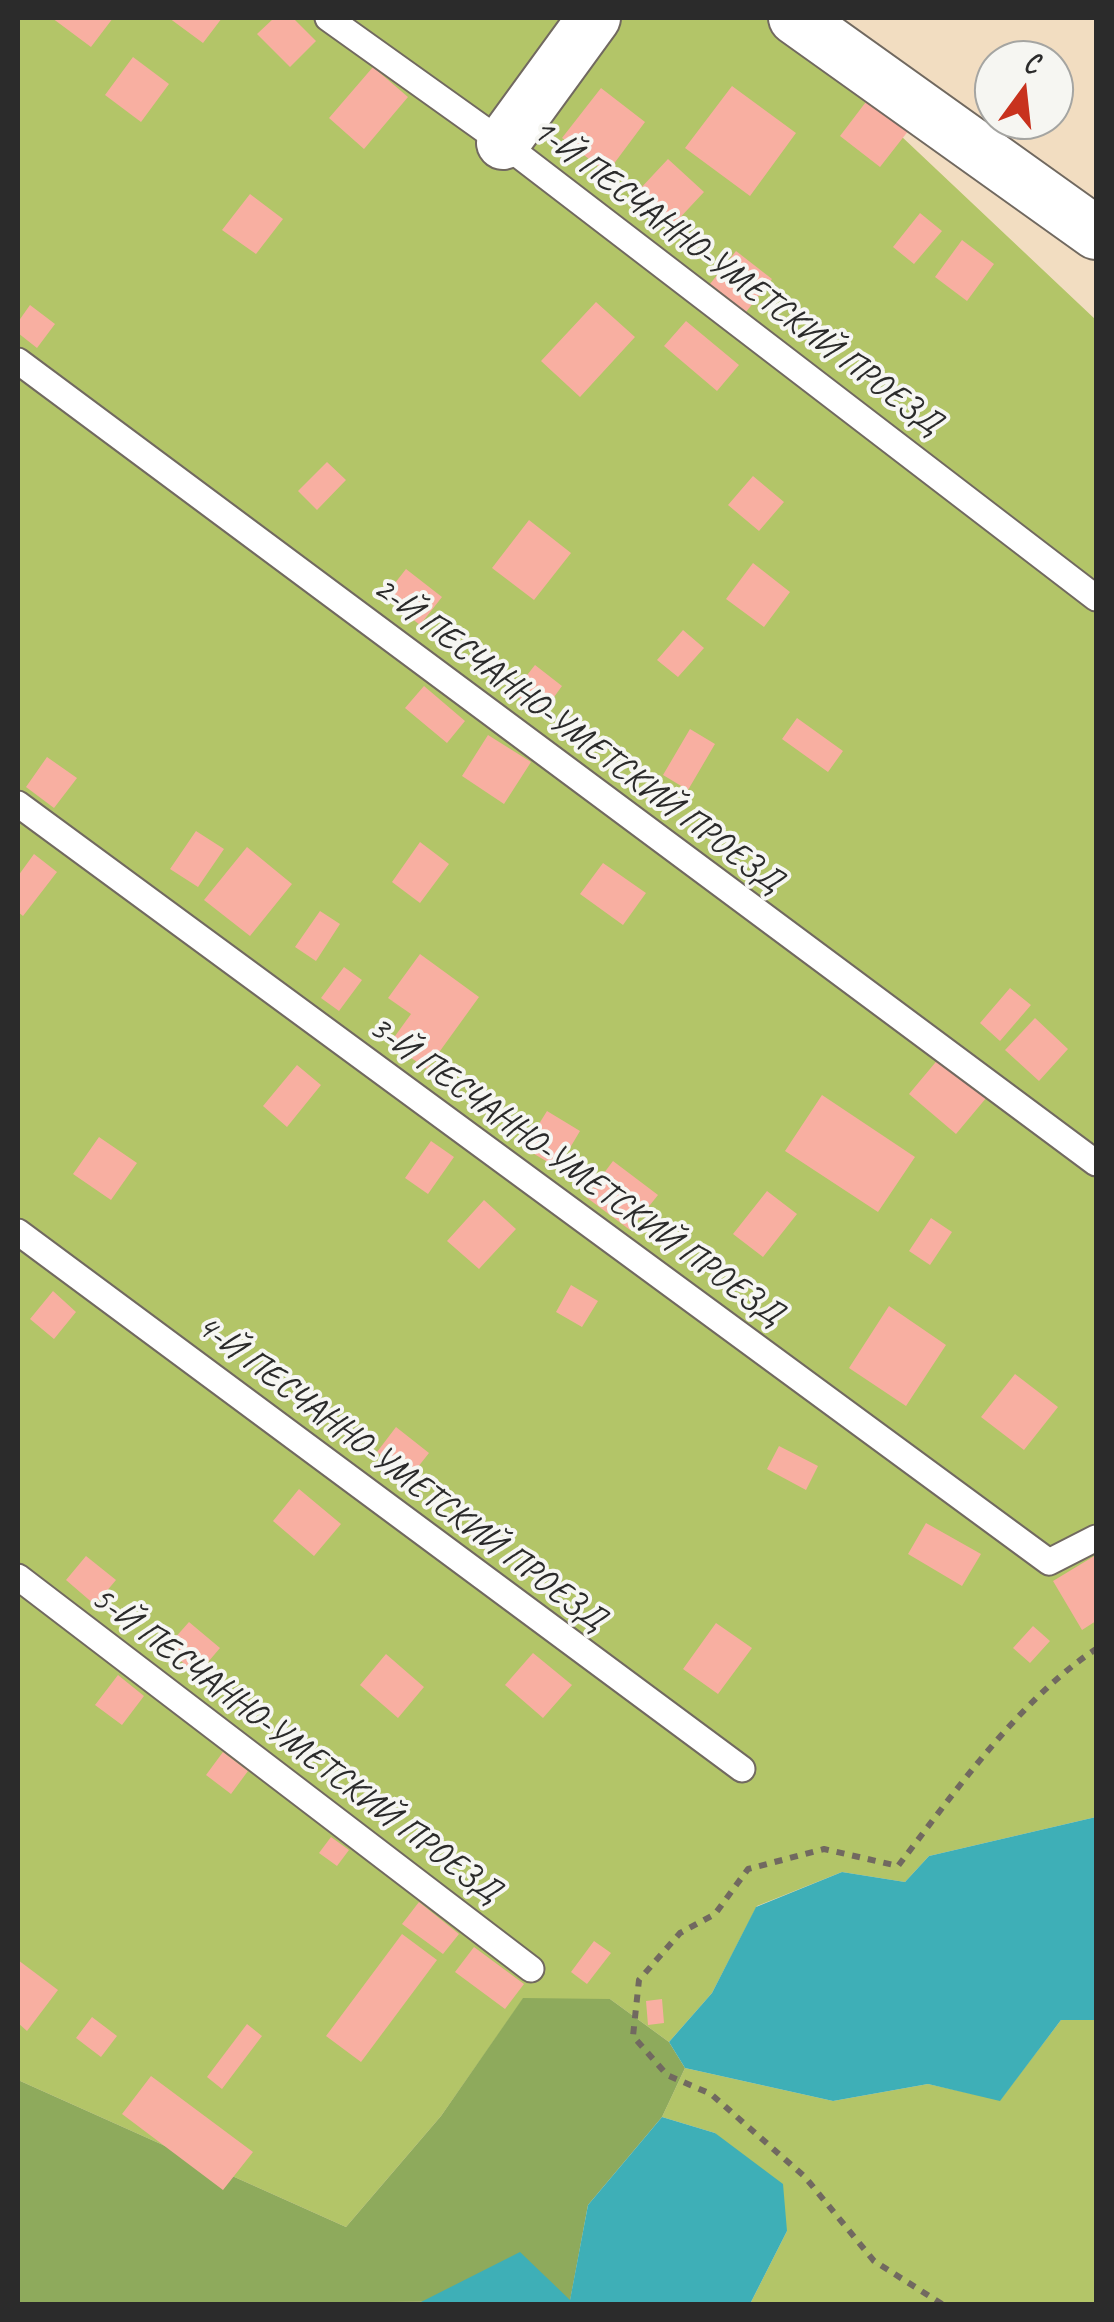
<!DOCTYPE html>
<html>
<head>
<meta charset="utf-8">
<style>
	body { margin:0 }
	#map { position:relative; width:1114px; height:2322px; overflow:hidden; background:#f2ddc1; font-family:Caveat,sans-serif }
	canvas { display:block }
	.frame { position:absolute; inset:0; border:20px solid #2b2b2b; pointer-events:none }
	.north { position:absolute; left:974px; top:40px; width:100px; height:100px; box-sizing:border-box; background:#f6f6f2; border:2px solid #a5a5a2; border-radius:50%; rotate:15deg; font-size:28px; font-weight:700; line-height:40px; text-align:center; color:#2b2b2b }
	.north::after { content:''; display:block; margin:auto; width:35px; height:45px; background:#c8321e; clip-path:polygon(50% 0,100% 100%,50% 72%,0 100%) }
</style>
</head>
<body>
<div id="map">
<canvas width="1114" height="2322"></canvas>
<div class="frame"></div>
<div class="north">С</div>
</div>
<script>
const context = document.querySelector('canvas').getContext('2d');
context.lineJoin = 'round';
function paint(path, color) { context.fillStyle = color; context.fill(path, 'evenodd'); }
function strokePath(path, color, width, dash) { context.strokeStyle = color; context.lineWidth = width; context.lineCap = dash ? 'butt' : 'round'; context.setLineDash(dash || []); context.stroke(path); }
function write(font, color, halo, rows, align = 'center') {
  context.font = font + ' Caveat,sans-serif'; context.lineWidth = 8; context.setLineDash([]); context.textBaseline = 'middle'; context.strokeStyle = halo; context.fillStyle = color; for (const [text, x, y, turn = 0] of rows) {
    context.save(); context.translate(x, y); context.rotate((+turn || 0) * Math.PI / 180); context.textAlign = isNaN(turn) ? turn : align; if (halo) context.strokeText(text, 0, 0); context.fillText(text, 0, 0); context.restore();
  }
}
const green = new Path2D(`
	M18,18H776L1096,320V1817L929,1856L905,1882L842,1872L757,1906L712,1993L669,2042L610,1999H523L441,2116L346,2227L18,2080Z
	M1061,2020H1096V2304H750L787,2231L715,2133L662,2117L685,2068L833,2101L928,2084L1000,2100Z`);
const forest = new Path2D(`
	M523,1998L610,1999L669,2042L685,2068L662,2117L588,2205L570,2301L18,2304V2080L346,2227L441,2116Z`);
const water = new Path2D(`
	M1096,1817V2020H1061L1000,2101L928,2084L833,2101L685,2068L669,2042L712,1993L756,1907L842,1872L905,1882L929,1856Z
	M662,2117L715,2133L783,2184L787,2231L750,2304H417L520,2252L570,2300L588,2205Z`);
const building = new Path2D(`
	M52,18H113L91,47Z
	M169,18H222L203,43Z
	M274,18H293L316,41L290,67L257,34Z
	M133,57L169,84L141,122L105,95Z
	M373,67L408,97L364,149L329,118Z
	M732,86L796,133L750,196L685,148Z
	M601,88L645,122L607,173L562,138Z
	M875,90L916,121L880,167L840,136Z
	M668,159L704,192L675,223L639,190Z
	M250,194L283,219L256,254L222,230Z
	M920,213L942,231L914,264L893,247Z
	M962,240L994,264L967,301L935,277Z
	M736,251L772,279L746,312L710,284Z
	M596,302L635,337L580,397L541,361Z
	M30,305L55,324L37,348L18,333V322Z
	M686,321L739,365L717,391L664,346Z
	M327,462L346,480L317,510L298,491Z
	M753,476L784,502L759,531L728,505Z
	M529,520L571,553L534,600L492,568Z
	M753,563L790,592L764,627L726,599Z
	M406,569L442,597L420,625L384,597Z
	M683,630L704,648L678,677L657,660Z
	M535,665L562,686L541,715L513,693Z
	M424,686L465,721L447,743L405,708Z
	M797,718L843,751L828,772L782,739Z
	M690,729L715,744L688,790L663,775Z
	M488,735L531,762L504,804L462,776Z
	M47,757L77,778L54,808L26,787Z
	M196,831L224,849L198,887L170,869Z
	M420,842L449,864L420,903L392,882Z
	M247,847L292,884L250,936L204,900Z
	M34,854L57,872L23,916L18,912V876Z
	M603,863L646,893L623,925L580,894Z
	M320,911L340,924L316,961L295,947Z
	M420,954L479,997L427,1069L390,1043L411,1014L388,998Z
	M344,967L362,980L339,1011L321,998Z
	M1010,988L1031,1005L1000,1041L980,1023Z
	M1035,1018L1068,1049L1039,1081L1005,1050Z
	M940,1057L987,1097L956,1134L909,1094Z
	M297,1065L321,1085L287,1127L263,1106Z
	M822,1095L915,1157L878,1212L785,1151Z
	M547,1111L580,1131L558,1168L524,1148Z
	M99,1137L137,1163L111,1200L73,1174Z
	M431,1141L454,1157L428,1194L405,1178Z
	M613,1161L658,1195L630,1230L586,1197Z
	M767,1191L797,1214L763,1257L733,1234Z
	M484,1200L516,1229L479,1269L447,1241Z
	M931,1218L952,1232L930,1265L909,1251Z
	M571,1285L598,1301L582,1327L556,1312Z
	M53,1291L76,1312L54,1339L30,1319Z
	M889,1306L946,1345L906,1406L849,1368Z
	M1015,1374L1058,1407L1024,1450L981,1417Z
	M396,1427L429,1453L410,1477L377,1452Z
	M779,1446L818,1466L806,1490L767,1469Z
	M299,1489L341,1524L314,1556L273,1521Z
	M926,1523L981,1554L962,1586L908,1554Z
	M1096,1555V1621L1082,1630L1053,1581Z
	M86,1556L116,1580L95,1605L66,1580Z
	M189,1622L220,1648L197,1675L166,1648Z
	M716,1623L752,1648L718,1694L683,1669Z
	M1033,1626L1050,1641L1030,1663L1013,1648Z
	M533,1653L572,1685L543,1718L505,1685Z
	M386,1654L424,1687L398,1718L360,1685Z
	M118,1675L144,1696L122,1725L95,1705Z
	M223,1752L248,1771L231,1794L206,1775Z
	M331,1837L349,1850L337,1866L319,1853Z
	M419,1902L459,1934L443,1954L402,1924Z
	M402,1934L437,1960L361,2062L326,2036Z
	M594,1941L611,1953L587,1984L571,1972Z
	M474,1947L524,1984L505,2009L455,1972Z
	M18,1960L58,1990L27,2031L18,2023Z
	M662,1999L664,2023L648,2025L646,2001Z
	M92,2017L117,2036L101,2057L76,2038Z
	M247,2024L262,2036L222,2089L207,2077Z
	M151,2076L253,2152L223,2190L122,2114Z`);
const path = new Path2D(`
	M942,2304L874,2261L805,2177L711,2094L667,2075L633,2036L639,1980L680,1933L715,1914L748,1869L824,1849L898,1866C954,1793 1020,1699 1096,1649`);
const lane = new Path2D(`
	M328,18L503,143L1096,598
	M18,361L1096,1163
	M18,804L1049,1562L1096,1538
	M18,1232L742,1769
	M18,1577L531,1969`);
const street = new Path2D(`
	M795,18L1096,233
	M503,143L594,18`);
const streetNames = [
	["1-Й ПЕСЧАННО-УМЕТСКИЙ ПРОЕЗД",736,277,37],
	["2-Й ПЕСЧАННО-УМЕТСКИЙ ПРОЕЗД",577,735,37],
	["3-Й ПЕСЧАННО-УМЕТСКИЙ ПРОЕЗД",575,1171,36],
	["4-Й ПЕСЧАННО-УМЕТСКИЙ ПРОЕЗД",400,1473,37],
	["5-Й ПЕСЧАННО-УМЕТСКИЙ ПРОЕЗД",295,1745,37]
];
paint(green, '#b3c568');
paint(forest, '#8eaa5c');
paint(water, '#3eafb7');
paint(building, '#f8afa1');
strokePath(lane, '#716960', 29);
strokePath(street, '#716960', 56);
strokePath(path, '#716960', 6, [8, 8]);
strokePath(lane, '#fff', 25);
strokePath(street, '#fff', 52);
write('35px', '#2b2b2b', '#f6f6f2', streetNames);
</script>
</body>
</html>
